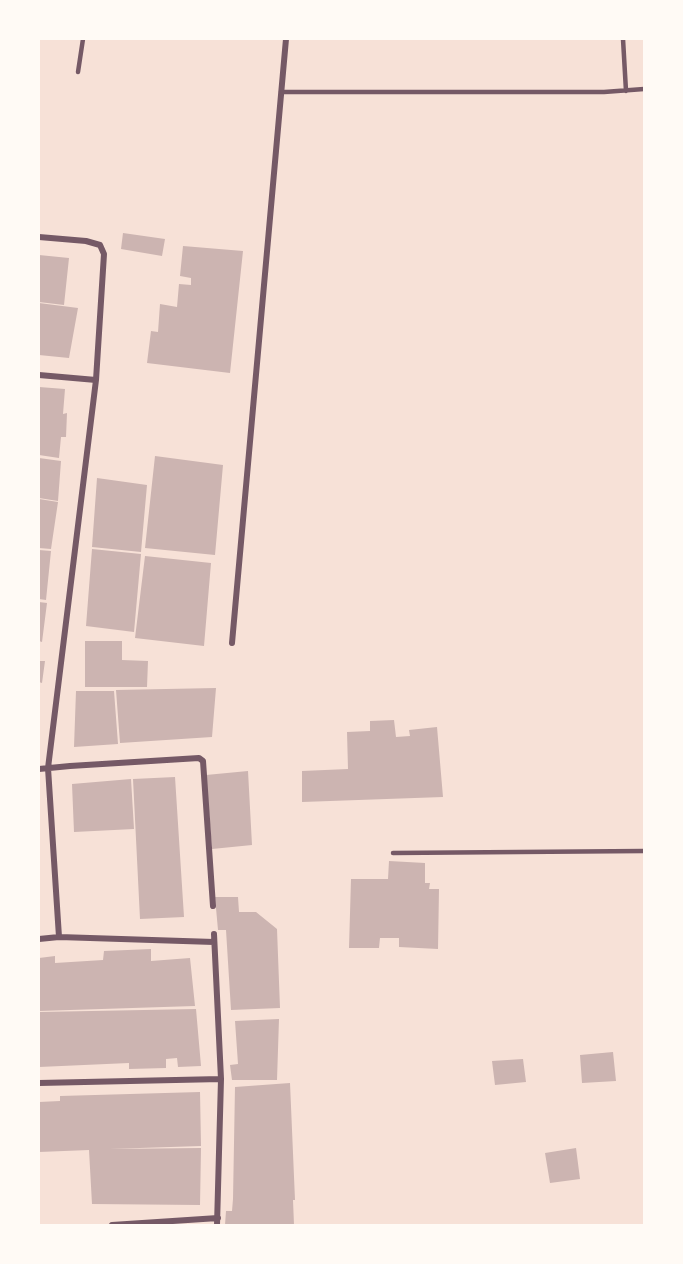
<!DOCTYPE html>
<html>
<head>
<meta charset="utf-8">
<style>
	body { margin:0 }
	#map { position:relative; width:683px; height:1264px; overflow:hidden; background:#f7e1d7; font-family:"Nunito Sans",sans-serif }
	canvas { display:block }
	.frame { position:absolute; inset:0; border:40px solid #fffaf5; pointer-events:none }
</style>
</head>
<body>
<div id="map">
<canvas width="683" height="1264"></canvas>
<div class="frame"></div>
</div>
<script>
const context = document.querySelector('canvas').getContext('2d');
context.lineJoin = 'round';
function paint(path, color) { context.fillStyle = color; context.fill(path, 'evenodd'); }
function strokePath(path, color, width, dash) { context.strokeStyle = color; context.lineWidth = width; context.lineCap = dash ? 'butt' : 'round'; context.setLineDash(dash || []); context.stroke(path); }
const building = new Path2D(`
	M123,233L165,239L162,256L121,249Z
	M183,246L243,251L230,373L147,363L151,331L158,332L160,304L177,307L179,284L191,285V278L180,276Z
	M39,255L69,258L64,305L39,302Z
	M39,303L78,308L69,358L39,355Z
	M39,387L65,389L63,414L67,413L66,437H61L59,458L39,455Z
	M155,456L223,465L215,555L145,548Z
	M39,458L61,461L58,501L39,498Z
	M97,478L147,485L141,552L92,547Z
	M39,499L58,502L51,549L39,548Z
	M92,549L141,554L134,632L86,626Z
	M39,550L51,551L46,600L39,599Z
	M145,556L211,563L204,646L135,638Z
	M39,602L47,603L42,642L39,641Z
	M85,641H122V660L148,661L147,687H85Z
	M39,661H45L42,683L39,682Z
	M216,688L212,737L120,743L116,690Z
	M76,691H114L118,744L74,747Z
	M394,720L396,737L410,736L409,730L437,727L443,797L302,802V771L348,769L347,732L370,731V721Z
	M248,771L252,845L212,849L206,775Z
	M175,777L184,917L140,919L133,779Z
	M131,779L134,829L74,832L72,784Z
	M389,861L425,863V883H430L429,889H439L438,949L399,947V938H380L379,948H349L351,879H388Z
	M215,897H238L239,912H256L277,929L280,1008L231,1010L226,930H218Z
	M151,949V961L190,958L195,1006L39,1011V958L55,956V963L103,960L104,951Z
	M196,1009L201,1066L178,1067L177,1058L166,1059V1068L129,1069V1063L39,1067V1012Z
	M279,1019L277,1080H232L230,1065L238,1064L235,1021Z
	M613,1052L616,1081L582,1083L580,1055Z
	M523,1059L526,1082L495,1085L492,1061Z
	M290,1083L295,1200H293L294,1225H225L226,1211H232L233,1199L235,1087Z
	M200,1092L201,1146L109,1149L201,1148L200,1205L92,1204L89,1150L39,1152V1102L60,1101V1096Z
	M576,1148L580,1179L550,1183L545,1153Z`);
const service = new Path2D(`
	M623,39L626,91
	M78,72L83,39
	M281,92H604L644,89
	M393,853L644,851`);
const minor = new Path2D(`
	M39,237L86,241L100,245L104,254L96,380L48,768L59,937
	M39,375L96,380
	M232,643L286,39
	M39,769L70,766L199,758L203,761L213,906
	M214,934L221,1079L217,1225
	M39,939L59,937L214,942
	M39,1083L221,1079
	M112,1225L218,1218`);
paint(building, '#ccb4b1');
strokePath(service, '#755966', 4.5);
strokePath(minor, '#755966', 6);
</script>
</body>
</html>
